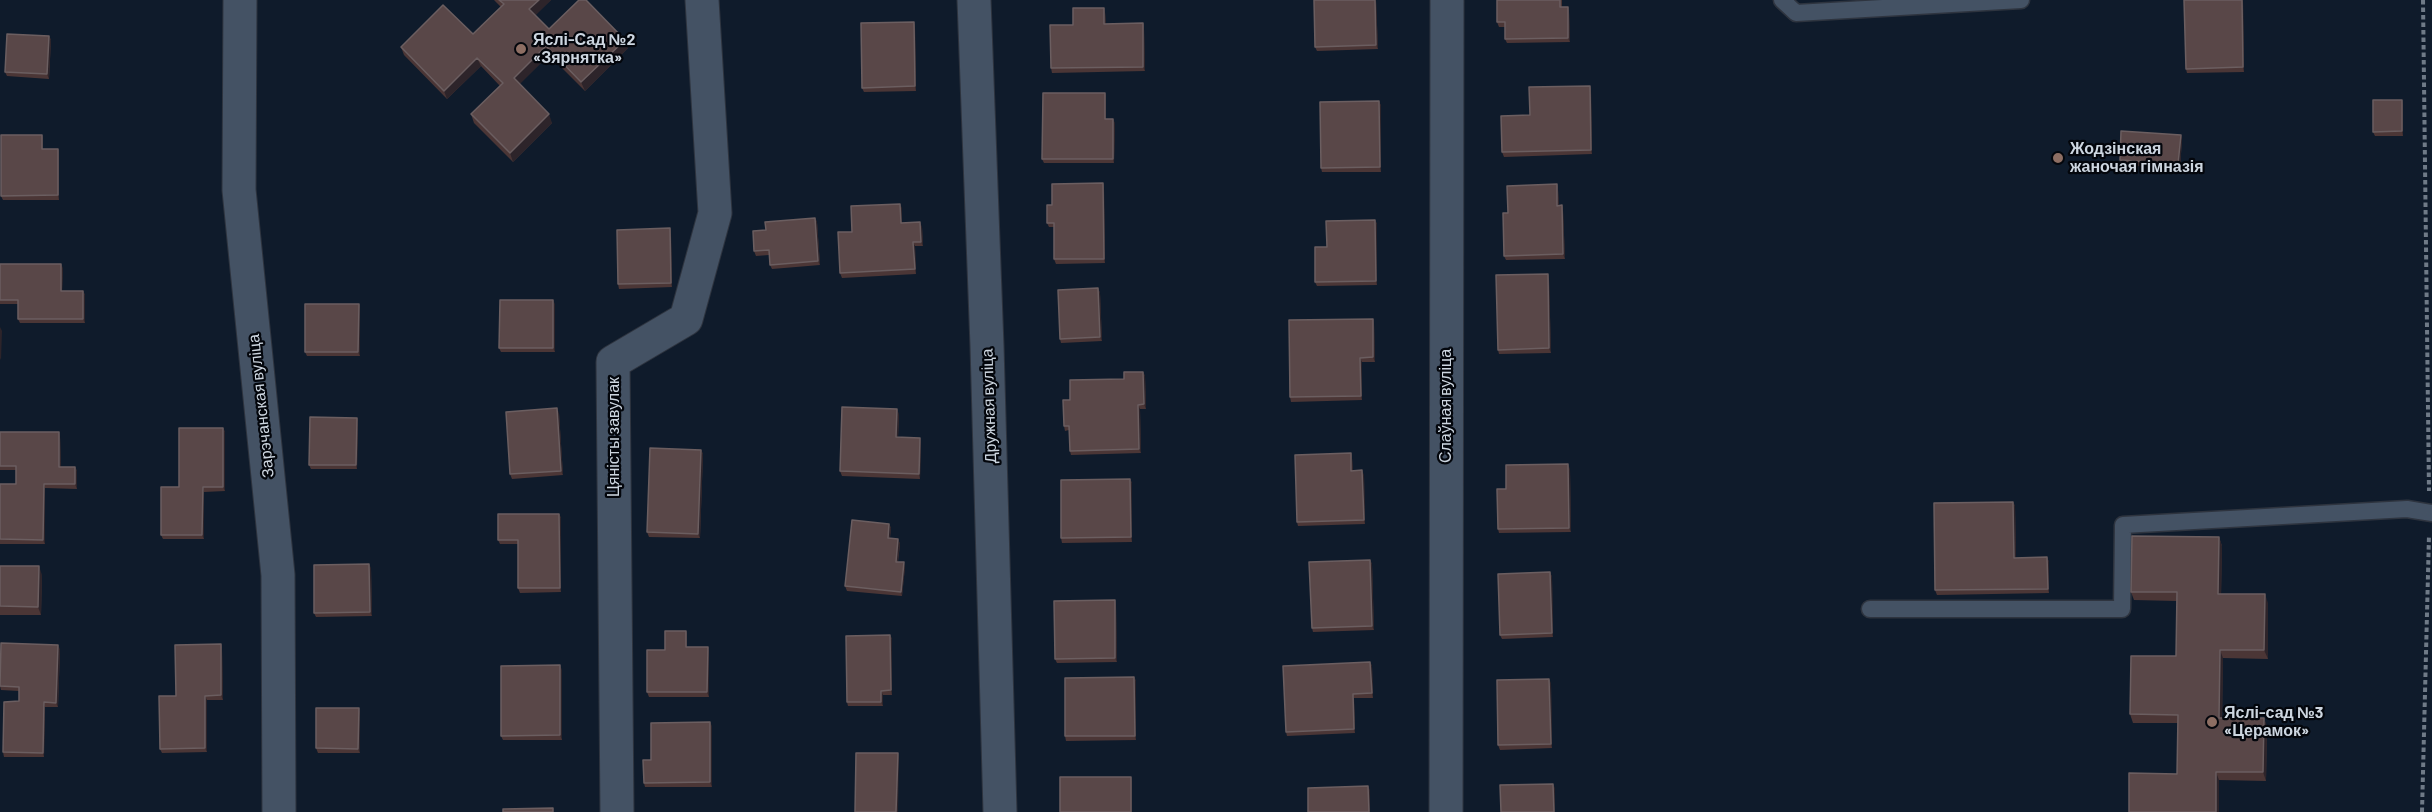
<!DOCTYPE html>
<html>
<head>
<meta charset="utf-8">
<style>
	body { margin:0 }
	canvas { display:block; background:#0f1b2b }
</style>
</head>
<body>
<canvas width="2432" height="812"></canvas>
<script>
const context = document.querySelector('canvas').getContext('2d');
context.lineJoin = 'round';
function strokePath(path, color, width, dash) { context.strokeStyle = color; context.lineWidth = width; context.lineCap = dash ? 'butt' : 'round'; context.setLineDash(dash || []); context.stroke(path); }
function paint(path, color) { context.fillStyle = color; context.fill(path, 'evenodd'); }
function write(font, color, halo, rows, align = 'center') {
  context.font = font + ' Barlow,sans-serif'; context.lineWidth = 4.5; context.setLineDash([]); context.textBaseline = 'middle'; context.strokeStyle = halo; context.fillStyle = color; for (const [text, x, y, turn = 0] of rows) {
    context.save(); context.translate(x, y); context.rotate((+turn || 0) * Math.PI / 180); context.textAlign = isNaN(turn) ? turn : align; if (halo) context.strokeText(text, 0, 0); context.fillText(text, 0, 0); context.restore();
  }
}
const path = new Path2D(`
	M2423,0L2429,491
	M2422,812L2429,535`);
const lane = new Path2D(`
	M1782,0L1796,13L2021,0
	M1870,609H2122L2123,525L2407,509L2432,513`);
const street = new Path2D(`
	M240,0L239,190L278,575L279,812
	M974,0L987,346L1000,812
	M617,812L613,362L686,319L715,213L702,0
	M1446,812L1447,0`);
const wall = new Path2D(`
	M494,0H551L535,15L549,29L628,48L585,91L549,55L519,84L552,123L513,162L474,123L471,114L500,86L481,66L447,99L404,55L401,47L473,34L501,7Z
	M1376,0L1378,49L1317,51L1315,47Z
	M1497,0H1562V7L1569,11L1570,42L1507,43L1505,39V27H1499L1497,22Z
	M2184,0H2243L2244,72L2187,73L2186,69Z
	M1105,12L1106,24L1143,23L1144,28L1145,71L1052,73L1051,68L1073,25Z
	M915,26L916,91L864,92L862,88Z
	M49,36L51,40L49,79L7,76L5,72Z
	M1590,86L1591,90L1592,154L1504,157L1502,152L1530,115Z
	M1105,93L1106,98V119L1115,123L1114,163H1044L1042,159Z
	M1379,101L1381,106V172H1322L1321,168Z
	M2403,104V136H2375L2373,132Z
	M42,135L43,140V149H58L59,153V200H3L1,196Z
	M2181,135L2182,139L2180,169L2121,165L2120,160Z
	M1103,183L1104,187L1105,263L1056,264L1054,259V227H1049L1047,223L1052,205Z
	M1557,184L1558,189L1559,206L1562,205L1563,210L1565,259L1506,260L1504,256L1508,213Z
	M902,208V223L922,227L923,246H915L916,274L842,278L840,273L852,232Z
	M815,218L817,222L820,265L772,269L770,265L769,255L756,256L754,251L766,230Z
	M1375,220L1377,224V285L1317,286L1315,282Z
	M670,228L671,233L672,287L619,289L618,284Z
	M0,264L63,268L62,291H83L85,295V323H20L18,319V304H0Z
	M1549,279L1551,353L1499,354L1498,350Z
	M1098,288L1100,293L1102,341L1061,343L1060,339Z
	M359,304L360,309V356H307L305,352Z
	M555,304V352H501L499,348Z
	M1374,323L1375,362H1362V400L1291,402L1290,397Z
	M1143,372L1145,376L1146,409H1140L1141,453L1071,455L1070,451L1069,430L1065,431L1064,426L1070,400Z
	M559,413L563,475L512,479L510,474Z
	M899,414L898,437L921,442L920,479L842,476L840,471Z
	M357,418L358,422L357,469H311L309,465Z
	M223,428L225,432V491L204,492V539H163L161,535L179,487Z
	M0,432L60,436L61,467H75L77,471V489L45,488V544H0V484H16V470H0Z
	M701,450L703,454L700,538L649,537L647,532Z
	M1351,453L1352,458L1353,471L1364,475L1365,524L1298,526L1297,522Z
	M1570,469L1571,532L1499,533L1498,529L1506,489Z
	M1130,479L1132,483V542L1062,543L1061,538Z
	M2013,502L2015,506L2016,558L2047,557L2049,562V593L1937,595L1935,590Z
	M559,514L561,518V592L520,593L518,588V544H500L498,540Z
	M889,524L891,528L890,538L898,539L900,544L898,562L905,567L902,596L847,591L845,586Z
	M2219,537L2222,546L2221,594L2268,603V659L2223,658L2222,718H2264L2267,727L2266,781L2219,780V812H2129L2177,774L2178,723H2133L2130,714L2176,656L2177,601L2134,600L2131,592Z
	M1370,560L1372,564L1374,630L1313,632L1312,628Z
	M0,566L42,575L41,615H0Z
	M371,568L372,616L316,617L314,613Z
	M1550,572L1552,577L1553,637L1502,639L1500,635Z
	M1116,604L1117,662L1057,663L1055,659Z
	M686,631L687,636V647L709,651V697H649L647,692L665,650Z
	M890,635L892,639V695H883V706H848L847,702Z
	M1,643L60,649L58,707H45L44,757H4L3,752L19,701V691L1,690L0,686Z
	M221,644L222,649L223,700H207V752L162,753L160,749L176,696Z
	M1370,662L1372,666L1373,698H1354L1355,733L1287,736L1286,732Z
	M562,670V740H503L501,736Z
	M1134,677L1136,681V740L1066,741L1065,736Z
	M1551,683L1552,748L1500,750L1498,745Z
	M360,712V753H318L316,748Z
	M712,726V787H645L644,783Z`);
const shadedWall = new Path2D(`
	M539,0H551L533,18L529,9Z
	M1375,0H1376L1378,49L1376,45Z
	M2242,0H2243L2244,72L2243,67Z
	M1568,7L1569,11L1570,42L1568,38Z
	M1104,8L1105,12L1106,28L1104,24Z
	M914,22L915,26L916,91L915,86Z
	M1143,23L1144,28L1145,71L1143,67Z
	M49,36L51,40L49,79L47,74Z
	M625,40L628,48L585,91L581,82Z
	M546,46L549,55L517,87L514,78Z
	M477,58L481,66L447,99L444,91Z
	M1590,86L1591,90L1592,154L1591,150Z
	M1105,93L1106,98V123L1105,119Z
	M2402,100L2403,104V136L2402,131Z
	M1379,101L1381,106V172L1380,167Z
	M549,114L552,123L513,162L510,153Z
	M1113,119L1115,123L1114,163L1113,159Z
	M42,135L43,140V153L42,149Z
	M2181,135L2182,139L2180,169L2178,164Z
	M58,149L59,153V200L58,195Z
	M1103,183L1104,187L1105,263L1104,259Z
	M1557,184L1558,189L1559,210L1557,206Z
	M900,204L902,208V228L901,223Z
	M1562,205L1563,210L1565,259L1563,254Z
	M815,218L817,222L820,265L818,261Z
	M1375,220L1377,224V285L1376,281Z
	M920,222L922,227L923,246L921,242Z
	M670,228L671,233L672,287L671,283Z
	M913,242L915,246L916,274L915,269Z
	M61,264L63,268L62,295L61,291Z
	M1548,274L1549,279L1551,353L1549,348Z
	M1098,288L1100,293L1102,341L1100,337Z
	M83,291L85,295V323L83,319Z
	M553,300L555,304V352L553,348Z
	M359,304L360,309V356L358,352Z
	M1373,319L1374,323L1375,362L1373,357Z
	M0,327L2,331L1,360L0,358Z
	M1360,358L1362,362V400L1361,396Z
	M1143,372L1145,376L1146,409L1144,404Z
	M1138,405L1140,409L1141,453L1139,449Z
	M557,408L559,413L563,475L561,471Z
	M897,409L899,414L898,441L896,437Z
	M357,418L358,422L357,469L356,465Z
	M223,428L225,432V491L223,487Z
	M59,432L60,436L61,472L59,467Z
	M920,438L921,442L920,479L919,474Z
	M701,450L703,454L700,538L698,534Z
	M1351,453L1352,458L1353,475L1351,471Z
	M1568,464L1570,469L1571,532L1569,528Z
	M75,467L77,471V489L75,484Z
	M1362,470L1364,475L1365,524L1364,520Z
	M1130,479L1132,483V542L1131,537Z
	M44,484L45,488V544L43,540Z
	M203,487L204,492V539L202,535Z
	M2013,502L2015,506L2016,562L2014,558Z
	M559,514L561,518V592L560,588Z
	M889,524L891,528L889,543L888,538Z
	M2219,537L2222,546L2221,602L2218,594Z
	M898,539L900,544L897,566L896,562Z
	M2047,557L2049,562V593L2048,589Z
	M1370,560L1372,564L1374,630L1372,626Z
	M904,562L905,567L902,596L901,592Z
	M369,564L371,568L372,616L370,612Z
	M39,566L42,575L41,615L38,607Z
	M1550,572L1552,577L1553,637L1552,633Z
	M2265,594L2268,603V659L2264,650Z
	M1115,600L1116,604L1117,662L1115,658Z
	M686,631L687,636V651L686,647Z
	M890,635L892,639V695L891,690Z
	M221,644L222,649L223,700L221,695Z
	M58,645L60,649L58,707L56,703Z
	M708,647L709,651V697L707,692Z
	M2220,650L2223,658L2222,726L2219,718Z
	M1370,662L1372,666L1373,698L1372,693Z
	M560,665L562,670V740L560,735Z
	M1134,677L1136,681V740L1135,736Z
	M1549,679L1551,683L1552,748L1551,744Z
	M881,691L883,695V706L881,702Z
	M1353,694L1354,698L1355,733L1354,729Z
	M205,696L207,700V752L205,748Z
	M44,702L45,707L44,757L43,753Z
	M359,708L360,712V753L358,749Z
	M2264,718L2267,727L2266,781L2263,772Z
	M710,722L712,726V787L710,782Z
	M898,753L899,758L898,812H896Z
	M2216,772L2219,780V812H2216Z
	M1131,777L1132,781V812H1131Z
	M1553,784L1555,788V812H1554Z
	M1368,786L1370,790V812H1369Z`);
const building = new Path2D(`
	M499,0H539L529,9L549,29L579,0H586L625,40L581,82L546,46L514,78L549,114L510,153L471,114L503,83L477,58L444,91L401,47L443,5L473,34L504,4Z
	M1314,0H1375L1376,45L1315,47Z
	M1497,0H1560V7H1568V38L1505,39V22H1497Z
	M2184,0H2242L2243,67L2186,69Z
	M1073,8H1104V24L1143,23V67L1051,68L1050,25H1073Z
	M914,22L915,86L862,88L861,23Z
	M7,34L49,36L47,74L5,72Z
	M1590,86L1591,150L1502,152L1501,116L1530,115L1529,87Z
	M1043,93H1105V119H1113V159H1042Z
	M2373,100H2402V131L2373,132Z
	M1379,101L1380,167L1321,168L1320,102Z
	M2121,131L2181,135L2178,164L2120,160Z
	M1,135H42V149H58V195L1,196Z
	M1103,183L1104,259H1054V223H1047V205H1052V184Z
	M1557,184V206L1562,205L1563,254L1504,256L1503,213H1508L1507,186Z
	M900,204L901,223L920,222L921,242H913L915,269L840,273L838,232H852L851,206Z
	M815,218L818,261L770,265L769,250L754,251L753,231L766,230L765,222Z
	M1375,220L1376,281L1315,282V247H1327L1326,221Z
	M670,228L671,283L618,284L617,230Z
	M0,264H61V291H83V319H18V300H0Z
	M1548,274L1549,348L1498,350L1496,275Z
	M1098,288L1100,337L1060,339L1058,290Z
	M500,300H553V348H499Z
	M305,304H359L358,352H305Z
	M1373,319V357L1360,358L1361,396L1290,397L1289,320Z
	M1124,372H1143L1144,404L1138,405L1139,449L1070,451L1069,426H1064L1063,400H1070V380L1124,379Z
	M842,407L897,409L896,437L920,438L919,474L840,471Z
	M557,408L561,471L510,474L506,412Z
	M310,417L357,418L356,465H309Z
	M179,428H223V487H203L202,535H161V487H179Z
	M0,432H59V467H75V484H44L43,540L0,539V484H16V466H0Z
	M650,448L701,450L698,534L647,532Z
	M1351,453V471L1362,470L1364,520L1297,522L1295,455Z
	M1568,464L1569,528L1498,529L1497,489H1506V465Z
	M1130,479L1131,537L1061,538V480Z
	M2013,502L2014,558L2047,557L2048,589L1935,590L1934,503Z
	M498,514H559L560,588H518V540H498Z
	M852,520L889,524L888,538L898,539L896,562H904L901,592L845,586Z
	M2132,536L2219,537L2218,594H2265L2264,650H2220L2219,718H2264L2263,772H2216V812H2129V773L2177,774L2178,715L2130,714L2131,656H2176L2177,592H2131Z
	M1370,560L1372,626L1312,628L1309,562Z
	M369,564L370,612L314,613V565Z
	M0,566H39L38,607L0,606Z
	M1550,572L1552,633L1500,635L1498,574Z
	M1115,600V658L1055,659L1054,601Z
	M665,631H686V647H708L707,692H647V650H665Z
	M890,635L891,690L881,691V702H847L846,636Z
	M1,643L58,645L56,703L44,702L43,753L3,752L4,702L19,701V687L0,686Z
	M221,644V695L205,696V748L160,749L159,696H176L175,645Z
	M1370,662L1372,693L1353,694L1354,729L1286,732L1283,666Z
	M560,665V735L501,736V666Z
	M1134,677L1135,736H1065V678Z
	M1549,679L1551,744L1498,745L1497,680Z
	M316,708H359L358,749L316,748Z
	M710,722V782L644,783L643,760H651V723Z
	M856,753H898L896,812H855Z
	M1060,777H1131V812H1060Z
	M1553,784L1554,812H1501L1500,785Z
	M1368,786L1369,812H1308V788Z
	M553,808V812H503V809Z`);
const markers = [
	[521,49,6,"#8d6e63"],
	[2058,158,6,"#8d6e63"],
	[2212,722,6,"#8d6e63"]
];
const poiNames = [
	["Яслі-Сад №2",533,40],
	["«Зярнятка»",533,58],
	["Жодзінская",2070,149],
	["жаночая гімназія",2070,167],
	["Яслі-сад №3",2224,713],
	["«Церамок»",2224,731]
];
const streetNames = [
	["Зарэчанская вуліца",261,406,-96],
	["Дружная вуліца",989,406,-92],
	["Слаўная вуліца",1446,406,-90],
	["Цяністы завулак",614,437,-90]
];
strokePath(lane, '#2e343f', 19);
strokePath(street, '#2e343f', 35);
strokePath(path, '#6f7a87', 4, [4.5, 3]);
strokePath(lane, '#445264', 16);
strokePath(street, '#445264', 33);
paint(wall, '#4b3636');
paint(shadedWall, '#2d242a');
paint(building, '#594748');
strokePath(building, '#6b5e60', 1.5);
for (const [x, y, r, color] of markers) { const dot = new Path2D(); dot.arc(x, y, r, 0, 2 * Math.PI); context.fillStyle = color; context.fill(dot); strokePath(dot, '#03060c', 2); }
write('bold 16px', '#cdd6e0', '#03060c', poiNames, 'left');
write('16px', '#cdd6e0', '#03060c', streetNames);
</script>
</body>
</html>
